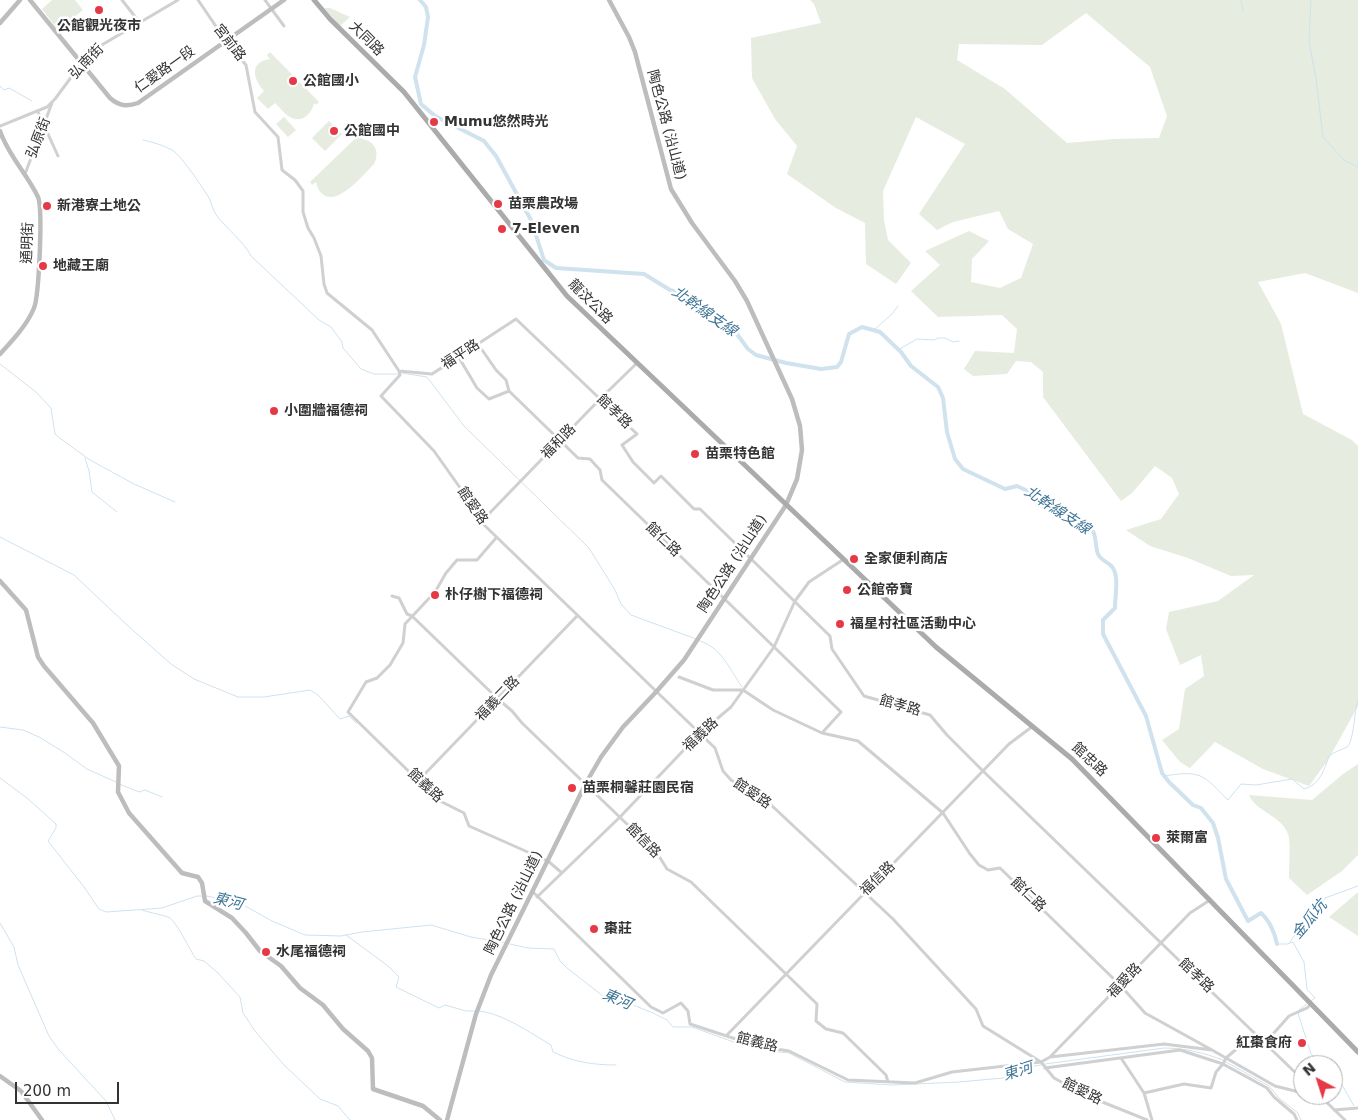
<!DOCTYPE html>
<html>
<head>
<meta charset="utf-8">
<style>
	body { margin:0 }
	#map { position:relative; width:1358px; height:1120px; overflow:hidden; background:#fff; font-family:"DejaVu Sans",sans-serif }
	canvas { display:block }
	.north { position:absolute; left:1293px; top:1055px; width:50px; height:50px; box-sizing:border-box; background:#fff; border:1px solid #adadad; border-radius:50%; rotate:320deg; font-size:14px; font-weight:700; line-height:20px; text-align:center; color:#333 }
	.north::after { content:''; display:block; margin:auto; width:18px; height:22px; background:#e63946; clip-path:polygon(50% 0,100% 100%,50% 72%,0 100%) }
	.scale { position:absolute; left:15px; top:1082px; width:104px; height:22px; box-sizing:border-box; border:2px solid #333; border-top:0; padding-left:6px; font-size:15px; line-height:18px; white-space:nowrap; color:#333; -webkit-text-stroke:4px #fff; paint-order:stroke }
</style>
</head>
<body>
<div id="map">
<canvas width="1358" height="1120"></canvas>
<div class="north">N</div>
<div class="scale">200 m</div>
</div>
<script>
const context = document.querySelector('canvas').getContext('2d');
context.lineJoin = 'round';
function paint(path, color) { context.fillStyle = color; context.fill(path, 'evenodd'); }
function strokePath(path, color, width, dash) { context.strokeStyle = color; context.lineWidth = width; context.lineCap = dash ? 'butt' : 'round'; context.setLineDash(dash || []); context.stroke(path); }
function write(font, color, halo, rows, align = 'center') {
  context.font = font + ' "DejaVu Sans","Noto Sans TC",sans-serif'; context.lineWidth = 5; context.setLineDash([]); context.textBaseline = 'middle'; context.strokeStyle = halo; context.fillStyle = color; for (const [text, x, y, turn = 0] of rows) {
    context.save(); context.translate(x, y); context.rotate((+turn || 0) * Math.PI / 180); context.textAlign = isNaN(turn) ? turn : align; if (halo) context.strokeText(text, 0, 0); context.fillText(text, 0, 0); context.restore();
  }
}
const green = new Path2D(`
	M52,0H75L83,10L58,30L42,9Z
	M810,0H1358V293L1305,273L1258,282L1281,324L1303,414L1352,440L1358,446V706L1328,760L1309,786L1263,769L1215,742L1190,768L1180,762L1162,740L1179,729L1185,689L1204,676L1201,655L1180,665L1166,629L1169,612L1218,601L1254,575L1231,576L1188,558L1150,546L1126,530L1161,519L1179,494L1172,478L1155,466L1132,493L1121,501L1043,397V372L1031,362L1016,361L1007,374L973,376L964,369L975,351L1014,353L1017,329L1002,315L938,317L911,291L940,265L925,251L969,231L989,241L972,259L971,282L1000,288L1021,278L1033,244L1008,229L999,211L953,222L937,230L919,214L965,144L916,117L883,191L884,220L888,240L911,263L896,284L866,264L865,223L836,208L787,174L797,146L775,119L752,78L751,38L821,23L814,4ZM1086,13L1150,67L1167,116L1159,138L1114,139L1067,143L1005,89L957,60L959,44L1042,45Z
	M324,8H330L350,17L340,26Z
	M270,52L319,102L316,105L314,103C312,114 301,124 290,117C284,114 280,107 275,103L268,109L257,98L264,91C253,79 249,62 270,59L267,55Z
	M284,117L296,130L288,137L276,124Z
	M329,121L342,134L325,151L312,138Z
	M361,133L364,136L362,139C375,141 380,152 374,164C364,174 339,205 324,195C319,192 317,187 316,182L312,185L310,182Z
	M1358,764V855L1342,871L1307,895L1289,878C1289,868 1291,842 1288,834C1281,815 1256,812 1249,795L1312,800L1343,774Z
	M1358,892V936L1329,917Z`);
const stream = new Path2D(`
	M1241,0L1243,10
	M1311,0L1309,41L1316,79L1323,137L1344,160L1358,167
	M0,86L4,90L9,88L32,101
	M143,140C152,142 163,145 172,150C182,156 202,187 209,198C212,204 213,211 217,216C227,229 244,242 251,256L319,320L331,327L342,342L343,348L361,369L374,374H398
	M874,330L892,314L898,306
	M898,350L917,339L934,340L938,338H945L953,342L959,341
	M0,364L36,392L51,408L55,434L61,439L90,460L134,484L175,502
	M441,370L455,361
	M402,373L427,377L464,426L589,548L615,590L621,604L631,615L696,639
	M85,458L89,471L92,492L117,512
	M0,537L74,575L127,625L171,664L194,679L238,697H264L310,690L319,696L340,719L349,716L356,723
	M700,641C722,648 730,670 742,687
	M0,727L23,730L39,737L65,753L87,769L116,782
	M1165,776C1176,774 1194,771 1204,778C1213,783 1220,793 1228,800L1241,784L1256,785L1292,779L1304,789C1320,785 1324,770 1329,756C1334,752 1341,750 1347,747C1354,742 1354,711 1358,701
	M0,778L27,798L56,824V828L48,841L84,887L99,909L106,912L162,908L197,896H202
	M119,784L139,792L145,790L162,797
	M206,896L238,902L272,921L305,935L341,936L362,932L431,925L471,937L506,943
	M142,910C150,913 165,915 170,918C177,923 190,950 196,959L204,961L218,973L240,997L243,1013L255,1031L284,1065L320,1099L338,1106L350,1120
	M0,923L14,947L18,965L49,1036L59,1050L106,1101L115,1120
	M346,935L388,966L399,977L396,987L439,1008L445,1005L466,1011H476
	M1290,942L1294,936L1316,915L1325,898L1358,886
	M510,944L528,948L554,949L560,961L567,968L603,996L621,1000L653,1013L667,1020L673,1027H692L742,1045L761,1050L789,1053L845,1082L892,1085L959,1082L1003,1078L1015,1069L1041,1065
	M1277,944H1287L1293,942L1304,962L1307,989L1315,998L1311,1001
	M1299,1010L1308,1003
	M480,1011C503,1014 531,1033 551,1045L553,1052C574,1062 593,1065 616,1065
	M1298,1013L1311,1054L1326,1065
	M1226,1062L1269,1086L1279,1098L1298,1113L1301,1120
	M1045,1064L1164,1048C1185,1048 1204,1053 1223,1060
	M1333,1071L1337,1076L1354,1106`);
const canal = new Path2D(`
	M420,0L426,7L428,17L424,45L415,77L421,104L435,116L484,141L496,156L531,220L544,260L556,268L644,274L670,290L684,295L705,313L737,334L748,349L756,355L786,363L821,369L837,367L841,362L849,334L862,327L880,332L901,352L911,366L938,387L943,398L947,432L955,459L963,469L1005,489L1017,486L1032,493L1040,504L1054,509L1066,519L1080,526L1093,531C1097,540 1095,547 1098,554C1101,561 1109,562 1113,568C1119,578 1115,596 1115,608L1103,620V634L1146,716L1162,773L1169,782L1193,805L1201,808L1213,823L1218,838L1226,879L1248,921L1261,913C1269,920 1275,933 1277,944`);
const street = new Path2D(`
	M122,0L140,23
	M198,0L226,41L246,65L255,112L278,137L282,170L295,180L303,191V212L308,228L314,238L321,256L324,284L327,293L372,330L399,371
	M265,0L284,26
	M38,112L58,156
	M0,126L47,107L55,99L81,64L100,46L178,0
	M25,174L52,103
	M478,344L496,370L506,380L509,391L578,458L590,459L600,470L602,480L841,712L822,733
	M458,356L477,388L489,399L509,391
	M399,371L432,374L516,319L517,320L637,434L622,445L633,462L654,483L661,476L694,509H700L830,636L832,649L864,696L930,715L947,735L983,771L1303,1080
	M399,371L400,375L381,396L434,451L468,499L481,522L715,748L723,771L731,780L770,804L893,919L976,1009L983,1026L1041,1062L1054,1078L1085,1095L1147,1120
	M481,522L600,399L637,363
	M496,538L477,560H457L446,573L435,592L405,624L403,643L390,665L377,678L366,682L348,712L438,800L464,813L469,826L548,861L562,873
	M392,596L399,598L407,614L412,616L498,699L512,711L522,723L657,853L667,869L691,882L817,1004L816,1021L826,1029L843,1033L886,1075L888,1082
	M679,677L713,690H743L773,710L822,733L858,741L943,813L970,854L979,865L988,870L1000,868L1120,985L1145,1013L1212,1050
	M418,781L577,616
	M533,892L651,1007L663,1013L681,1003L688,1011L690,1024L757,1046L789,1051L848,1080L915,1083L952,1072L1041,1062L1050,1057L1190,913L1210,900
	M537,897L620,817L699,734L731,707L774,647L795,601L809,582L844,559
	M727,1035L1009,744L1033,726
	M1265,1043L1289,1016L1307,1008L1311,1004
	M1050,1057L1164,1044L1212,1050L1275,1086L1303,1093
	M1121,1058L1144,1093L1152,1120
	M1045,1068L1180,1050L1223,1064L1267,1088L1274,1097L1294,1114L1297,1120
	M1144,1093L1184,1084L1211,1088L1216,1072L1223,1064L1226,1058L1255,1033
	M1310,1095L1322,1098
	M1319,1095L1345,1120
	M1334,1110L1358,1108`);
const secondary = new Path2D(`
	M30,0L110,98C119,106 127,107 138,103L284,0
	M0,23L20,0
	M0,131C8,155 27,174 38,197C43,209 39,296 34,308C27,325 13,340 0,354
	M0,581L26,610L38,657L44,666L93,723L119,766L118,792L129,813L182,873L198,877L202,883L205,901L232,918L246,933L260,951L281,966L300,988L323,1005L343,1029L368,1051L372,1058L373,1089L423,1106L440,1120
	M0,1076L21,1091L42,1120
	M447,1120L476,1014L491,975L586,783L601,757L623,727L656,692L684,660L786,505L797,479L802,450L800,426L792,399L747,301L735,281L692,223L671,189L635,52L629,37L609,0`);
const primary = new Path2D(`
	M314,0L330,19L404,92L567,296L936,647L1072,759L1358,1052`);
const markers = [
	[99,10,5,"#e63946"],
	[293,81,5,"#e63946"],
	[434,122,5,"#e63946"],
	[334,131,5,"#e63946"],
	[498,204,5,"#e63946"],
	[47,206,5,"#e63946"],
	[502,229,5,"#e63946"],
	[43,266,5,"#e63946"],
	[274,411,5,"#e63946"],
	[695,454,5,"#e63946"],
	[854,559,5,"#e63946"],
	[847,590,5,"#e63946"],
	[435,595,5,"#e63946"],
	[840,624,5,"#e63946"],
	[572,788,5,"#e63946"],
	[1156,838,5,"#e63946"],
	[594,929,5,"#e63946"],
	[266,952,5,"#e63946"],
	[1302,1043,5,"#e63946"]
];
const poiNames = [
	["公館觀光夜市",99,26,"center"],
	["公館國小",303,81],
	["Mumu悠然時光",444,122],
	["公館國中",344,131],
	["苗栗農改場",508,204],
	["新港寮土地公",57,206],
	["7-Eleven",512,229],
	["地藏王廟",53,266],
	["小圍牆福德祠",284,411],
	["苗栗特色館",705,454],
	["全家便利商店",864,559],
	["公館帝寶",857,590],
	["朴仔樹下福德祠",445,595],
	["福星村社區活動中心",850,624],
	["苗栗桐馨莊園民宿",582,788],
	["萊爾富",1166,838],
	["棗莊",604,929],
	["水尾福德祠",276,952],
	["紅棗食府",1292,1043,"right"]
];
const streetNames = [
	["大同路",366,39,45],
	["宮前路",229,43,52],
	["弘南街",87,62,-46],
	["仁愛路一段",165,70,-35],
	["陶色公路 (沿山道)",666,125,75],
	["弘原街",39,138,-69],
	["通明街",28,243,-88],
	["龍汶公路",590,302,45],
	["福平路",461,355,-33],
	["館孝路",614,412,44],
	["福和路",559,442,-46],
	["館愛路",472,506,56],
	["館仁路",663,540,44],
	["陶色公路 (沿山道)",733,564,-57],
	["福義二路",498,699,-46],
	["館孝路",900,706,16],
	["福義路",701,735,-43],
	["館忠路",1089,760,43],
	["館義路",425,786,43],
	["館愛路",752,794,34],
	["館信路",643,841,46],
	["福信路",878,879,-44],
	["館仁路",1028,895,44],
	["陶色公路 (沿山道)",514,903,-64],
	["館孝路",1196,976,44],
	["福愛路",1125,981,-46],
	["館義路",757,1043,14],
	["館愛路",1082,1092,26]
];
const waterNames = [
	["北幹線支線",704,312,35],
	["北幹線支線",1057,511,33],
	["東河",228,902,15],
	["金瓜坑",1310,920,-50],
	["東河",617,1000,23],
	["東河",1018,1072,-17]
];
paint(green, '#e6ecdf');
strokePath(stream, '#cfe2ee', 1);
strokePath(canal, '#cfe2ee', 4);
strokePath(street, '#d0d0d0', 3);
strokePath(secondary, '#bdbdbd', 4.5);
strokePath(primary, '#ababab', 5);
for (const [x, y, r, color] of markers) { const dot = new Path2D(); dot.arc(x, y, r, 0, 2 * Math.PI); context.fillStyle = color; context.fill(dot); strokePath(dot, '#fff', 2); }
write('bold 14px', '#333', '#fff', poiNames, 'left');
write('14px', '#333', '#fff', streetNames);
write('italic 15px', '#3f7597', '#fff', waterNames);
</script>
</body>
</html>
